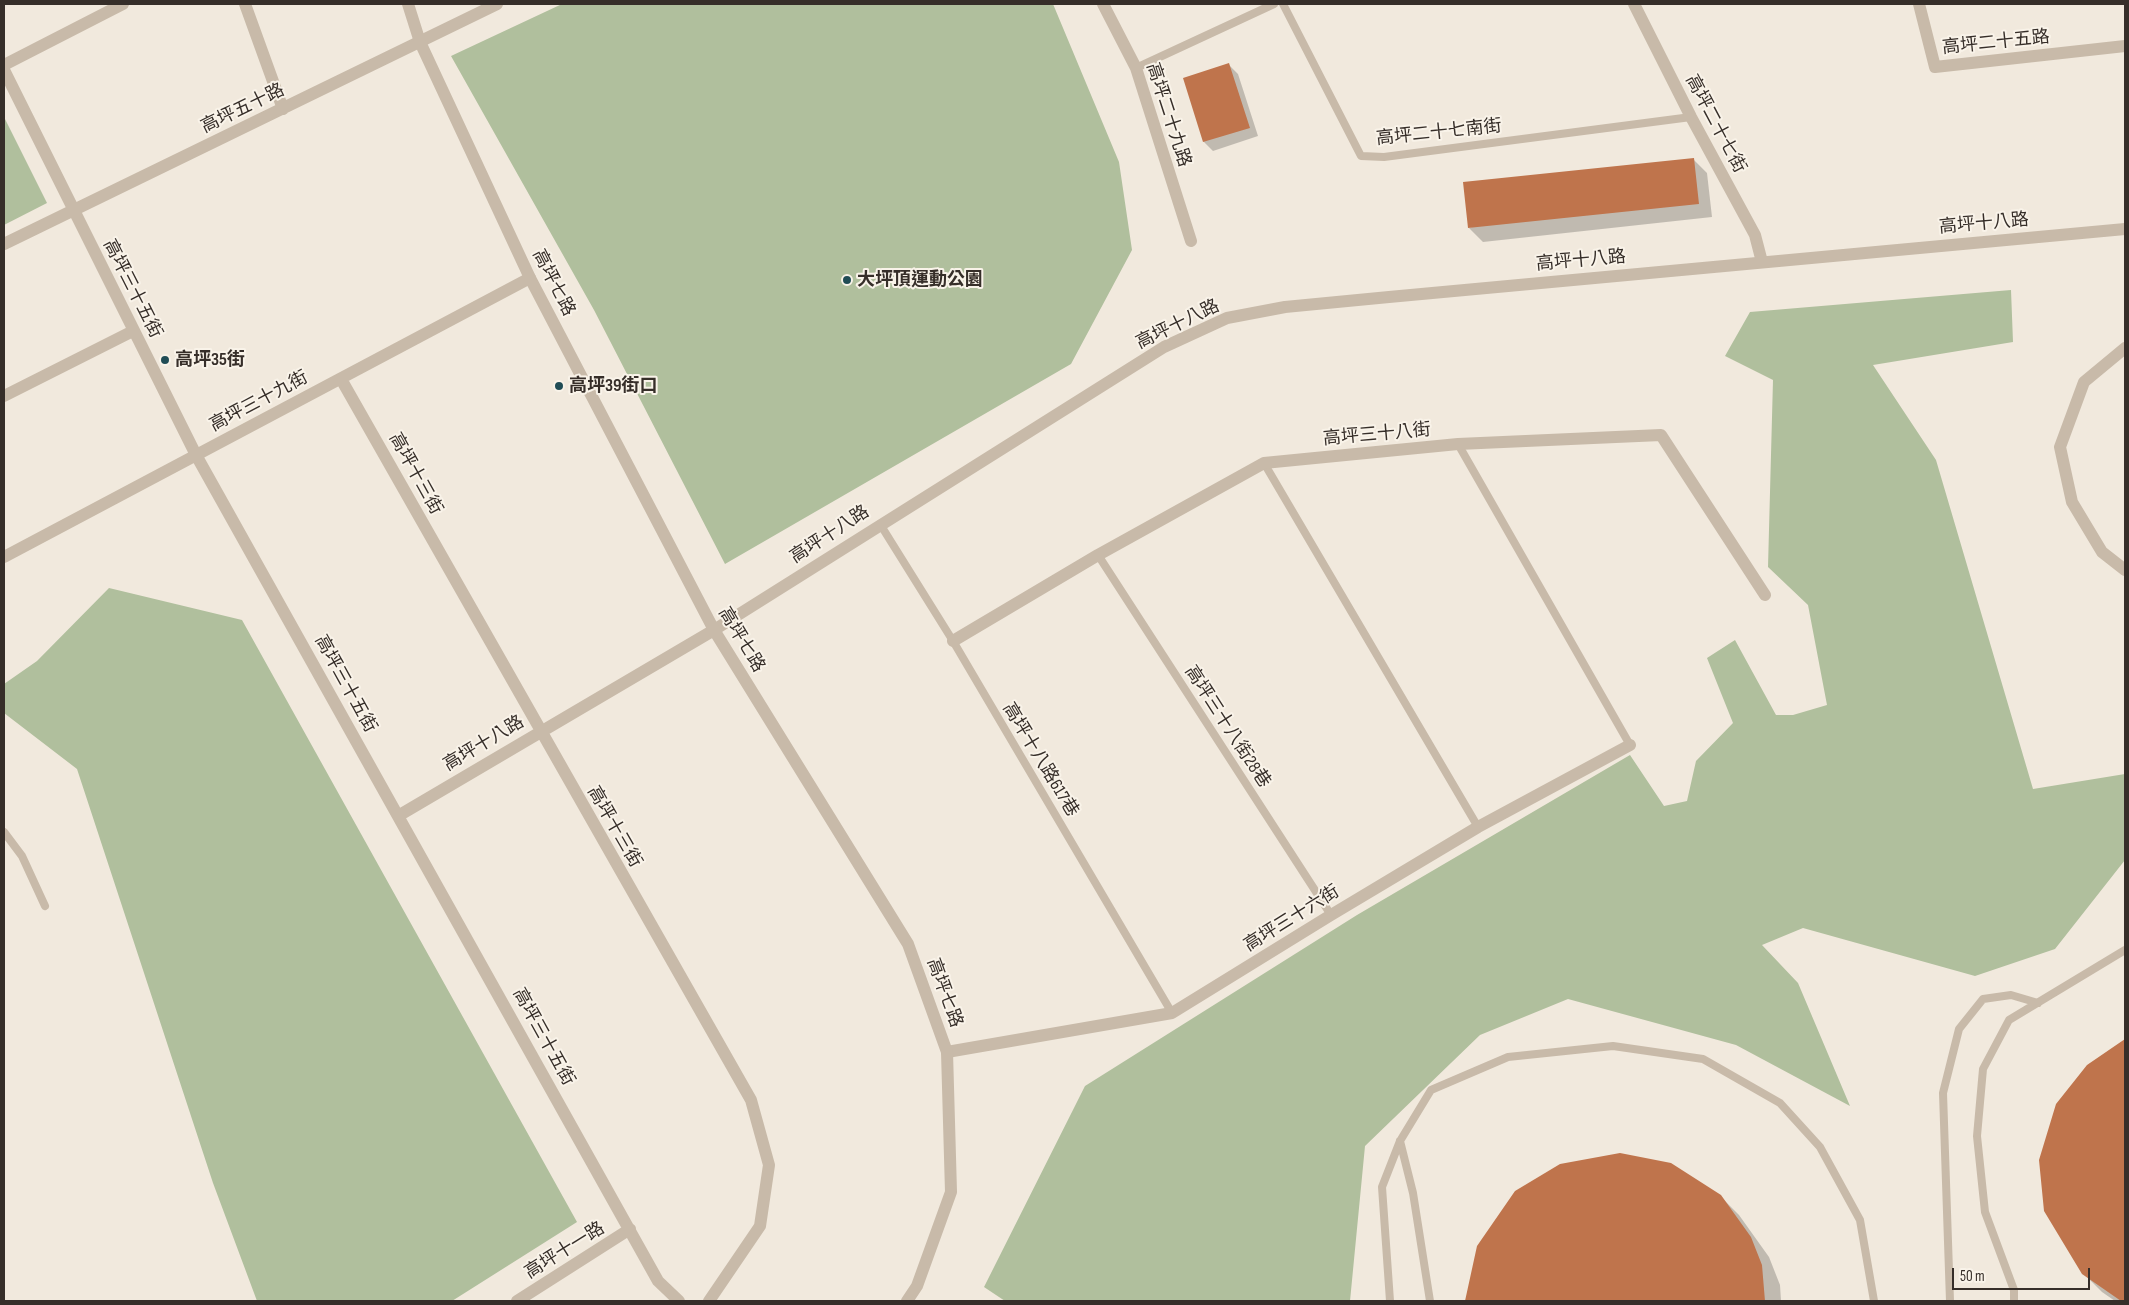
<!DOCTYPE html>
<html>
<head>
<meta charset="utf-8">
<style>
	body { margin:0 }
	#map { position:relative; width:2129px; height:1305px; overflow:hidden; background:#f1e9dd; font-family:"Sofia Sans Condensed",sans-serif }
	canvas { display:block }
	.frame { position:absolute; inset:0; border:5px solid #362e29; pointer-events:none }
	.scale { position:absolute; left:1952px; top:1268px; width:138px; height:22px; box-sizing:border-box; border:2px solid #362e29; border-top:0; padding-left:6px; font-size:15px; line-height:18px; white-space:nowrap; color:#362e29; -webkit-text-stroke:4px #f9f3e9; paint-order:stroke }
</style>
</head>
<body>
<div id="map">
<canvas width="2129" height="1305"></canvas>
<div class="frame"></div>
<div class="scale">50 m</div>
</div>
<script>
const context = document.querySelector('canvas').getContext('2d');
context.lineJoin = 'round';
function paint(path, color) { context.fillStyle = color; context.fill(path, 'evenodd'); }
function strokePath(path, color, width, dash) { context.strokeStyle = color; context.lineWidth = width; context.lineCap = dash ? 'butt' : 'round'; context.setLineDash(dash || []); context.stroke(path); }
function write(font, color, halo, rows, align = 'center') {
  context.font = font + ' "Sofia Sans Condensed","Noto Sans TC",sans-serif'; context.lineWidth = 4; context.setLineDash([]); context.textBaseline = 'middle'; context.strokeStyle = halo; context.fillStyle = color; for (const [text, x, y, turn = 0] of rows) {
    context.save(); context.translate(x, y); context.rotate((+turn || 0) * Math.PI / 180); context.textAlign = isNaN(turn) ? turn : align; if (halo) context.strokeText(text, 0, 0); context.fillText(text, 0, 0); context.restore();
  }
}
const green = new Path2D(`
	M562,4H1053L1119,162L1132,250L1071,364L725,564L594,310L451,56Z
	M4,117L47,203L4,225Z
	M2011,290L2013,342L1873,365L1936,460L2033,789L2125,774V860L2055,949L1975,976L1803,928L1762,945L1798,983L1850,1106L1736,1045L1568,999L1480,1035L1365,1146L1350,1301H1005L984,1287L1085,1086L1357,915L1630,755L1664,806L1687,801L1696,761L1733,723L1707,658L1735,640L1776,715H1793L1827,705L1808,605L1768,567L1773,380L1725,356L1750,312Z
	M109,588L242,620L577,1222L452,1301H257L213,1183L77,769L4,713V684L37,661Z`);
const shadow = new Path2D(`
	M1229,65L1238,74L1258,136L1213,151L1204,142L1184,79Z
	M1693,159L1707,173L1712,217L1483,242L1469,228Z
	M2123,1042H2125V1301H2115L2102,1292L2083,1273Z
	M1720,1196L1739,1215L1769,1257L1780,1285L1781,1301H1467V1297Z`);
const building = new Path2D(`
	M1229,63L1250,128L1203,142L1183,78Z
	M1694,158L1699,204L1468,228L1463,182Z
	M2125,1039V1301H2121L2082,1274L2044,1211L2039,1160L2056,1104L2087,1065Z
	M1620,1153L1671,1163L1721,1195L1751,1237L1762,1265L1765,1301H1465L1477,1246L1515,1191L1560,1164Z`);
const service = new Path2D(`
	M1283,4L1361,156L1384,157L1691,117
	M1136,68L1274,4
	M1458,444L1630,745
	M1264,463L1478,827
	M880,524L953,641L1172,1013
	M1098,555L1331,915
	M4,832L22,856L45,906
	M1400,1141L1413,1193L1430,1301
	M1390,1301L1382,1187L1400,1141L1431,1090L1508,1057L1613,1046L1703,1059L1780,1103L1820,1147L1860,1220L1874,1301
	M1950,1301L1943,1093L1959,1029L1983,999L2011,995L2038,1003
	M2014,1301V1290L1985,1212L1977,1136L1983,1069L2009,1020L2125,950`);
const minor = new Path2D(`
	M245,4L283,109
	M1103,4L1136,68L1191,241
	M1634,4L1691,117L1755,235L1762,262
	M1919,4L1935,67L2125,46
	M4,65L123,4
	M4,70L196,455L658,1281L679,1301
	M4,244L497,4
	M2125,348L2084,382L2060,447L2072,502L2102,552L2125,570
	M341,379L751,1100L769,1165L760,1226L709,1301
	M4,396L133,331
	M4,557L530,278
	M953,641L1098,555L1264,463L1458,444L1661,435L1765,595
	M398,816L714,630L1164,347L1227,318L1285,307L1389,297L2125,229
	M947,1052L1172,1013L1331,915L1478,827L1630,745
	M517,1301L630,1229`);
const tertiary = new Path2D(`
	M408,4L420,42L530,278L714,630L908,944L947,1052L951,1192L917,1286L907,1301`);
const markers = [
	[847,280,5,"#204c55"],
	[165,360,5,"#204c55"],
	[559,386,5,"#204c55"]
];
const streetNames = [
	["高坪二十五路",1996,43,-6],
	["高坪五十路",243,109,-26],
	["高坪二十九路",1168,115,72],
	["高坪二十七街",1715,124,62],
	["高坪二十七南街",1439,133,-6],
	["高坪十八路",1984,224,-5],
	["高坪十八路",1581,261,-5],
	["高坪七路",553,283,63],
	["高坪三十五街",132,289,63],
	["高坪十八路",1178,325,-26],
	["高坪三十九街",259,402,-28],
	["高坪三十八街",1377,435,-5],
	["高坪十三街",415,474,61],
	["高坪十八路",830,535,-33],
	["高坪七路",741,640,59],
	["高坪三十五街",345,684,61],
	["高坪三十八街28巷",1227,727,57],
	["高坪十八路",484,744,-31],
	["高坪十八路617巷",1040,760,59],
	["高坪十三街",614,827,60],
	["高坪三十六街",1292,919,-32],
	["高坪七路",944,993,70],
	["高坪三十五街",543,1037,61],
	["高坪十一路",565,1251,-32]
];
const poiNames = [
	["大坪頂運動公園",857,280],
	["高坪35街",175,360],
	["高坪39街口",569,386]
];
paint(green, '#b0bf9d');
paint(shadow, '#0003');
paint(building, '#bf744c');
strokePath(service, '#c8baa9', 8);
strokePath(minor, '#c8baa9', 12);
strokePath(tertiary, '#c8baa9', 12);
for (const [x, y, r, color] of markers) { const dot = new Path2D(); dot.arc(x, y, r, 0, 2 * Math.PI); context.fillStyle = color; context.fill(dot); strokePath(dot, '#f9f3e9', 2); }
write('18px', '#362e29', '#f9f3e9', streetNames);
write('bold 18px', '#362e29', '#f9f3e9', poiNames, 'left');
</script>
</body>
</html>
